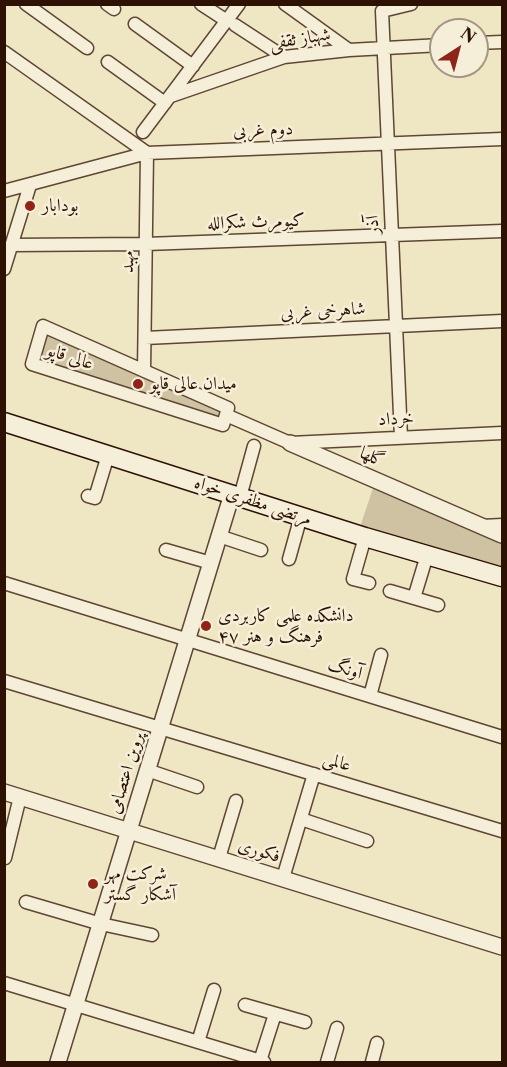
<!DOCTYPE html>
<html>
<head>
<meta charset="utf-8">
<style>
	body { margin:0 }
	#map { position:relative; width:507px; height:1067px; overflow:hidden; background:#efe6c4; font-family:"Libre Caslon Text",serif }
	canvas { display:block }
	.frame { position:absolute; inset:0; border:6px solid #2d1103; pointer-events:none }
	.north { position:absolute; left:429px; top:18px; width:60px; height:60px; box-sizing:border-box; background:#f5efd9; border:2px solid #a59683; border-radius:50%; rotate:36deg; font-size:16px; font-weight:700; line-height:24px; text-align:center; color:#2d1103 }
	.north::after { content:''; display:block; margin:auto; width:21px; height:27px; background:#8f2418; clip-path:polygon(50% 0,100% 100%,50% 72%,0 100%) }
</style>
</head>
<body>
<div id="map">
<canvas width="507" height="1067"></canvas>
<div class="frame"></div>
<div class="north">N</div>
</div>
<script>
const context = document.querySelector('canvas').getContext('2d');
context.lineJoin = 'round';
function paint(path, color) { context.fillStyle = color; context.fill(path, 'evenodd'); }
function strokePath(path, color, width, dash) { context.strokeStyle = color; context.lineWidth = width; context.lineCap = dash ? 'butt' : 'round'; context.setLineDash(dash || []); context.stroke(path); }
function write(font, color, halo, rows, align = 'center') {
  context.font = font + ' "Libre Caslon Text",Amiri,serif'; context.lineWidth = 5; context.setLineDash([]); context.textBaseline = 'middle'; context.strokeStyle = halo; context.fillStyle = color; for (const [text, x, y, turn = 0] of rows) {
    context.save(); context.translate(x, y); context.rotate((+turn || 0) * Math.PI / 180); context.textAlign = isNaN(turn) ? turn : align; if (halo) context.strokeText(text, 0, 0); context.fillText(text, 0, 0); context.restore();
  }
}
const green = new Path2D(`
	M44,329L225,409L220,421L35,361Z
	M374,485L502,541V571L359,530Z`);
const minor = new Path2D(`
	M26,4L87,48
	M107,4L114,9
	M201,4L227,21
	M285,4L349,50
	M382,11L401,437
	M382,11L411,4
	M135,24L193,66
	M235,25L284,57
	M477,43L502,42
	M4,52L147,153
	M108,62L165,103
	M171,96L284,57L349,50L441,45
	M143,132L239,4
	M4,191L147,153L502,139
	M11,245L146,244L502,231
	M4,269L30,185
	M43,326L228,408L223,425L32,364Z
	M145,338L502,321
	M144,371L147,153
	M226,415L290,443L502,433
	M88,496L95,498L108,455
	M240,497L254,446
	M482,526L502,525
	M219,536L261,550
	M365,537L353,579L369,583
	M166,550L211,563
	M289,559L301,516
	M4,583L502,737
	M390,591L438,605
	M414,598L427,555
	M4,681L502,831
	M370,696L381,655
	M147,770L197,787
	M301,819L367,841
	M5,858L20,797
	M219,858L236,801
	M283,878L314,774
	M26,902L101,924L152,935
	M4,983L264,1062
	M245,1005L305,1022
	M198,1042L214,990
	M260,1061L275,1014
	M327,1062L337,1028
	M372,1062L377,1043`);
const tertiary = new Path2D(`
	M290,443L502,535
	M4,792L502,947
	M58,1062L232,494`);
const secondary = new Path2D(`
	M4,422L365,537L502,577`);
const markers = [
	[30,206,6,"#8f2418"],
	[138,384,6,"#8f2418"],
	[206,626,6,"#8f2418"],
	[93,884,6,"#8f2418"]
];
const streetNames = [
	["شهباز ثقفی",300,39,-9],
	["دوم غربی",263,130,-2],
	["کیومرث شکرالله",256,222,-2],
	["آذر",373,225,-93],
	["مهبد",128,262,-89],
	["شاهرخی غربی",323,311,-3],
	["عالی قاپو",70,357,18],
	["خرداد",396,419,-3],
	["گلها",372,457,24],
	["مرتضی مظفری خواه",253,501,18],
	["آونگ",345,669,17],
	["عالمی",337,762,17],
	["پروین اعتصامی",126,773,-73],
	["فکوری",259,851,17]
];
const poiNames = [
	["بودابار",42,206],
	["میدان عالی قاپو",150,384],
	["دانشکده علمی کاربردی",218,616],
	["فرهنگ و هنر ۴۷",218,637],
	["شرکت مهر",105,874],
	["آشکار گستر",105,895]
];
paint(green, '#cec2a3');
strokePath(minor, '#5e4633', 15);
strokePath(tertiary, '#5e4633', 18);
strokePath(secondary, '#2d1103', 21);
strokePath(minor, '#f5efd9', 12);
strokePath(tertiary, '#f5efd9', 15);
strokePath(secondary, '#f5efd9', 18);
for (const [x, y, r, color] of markers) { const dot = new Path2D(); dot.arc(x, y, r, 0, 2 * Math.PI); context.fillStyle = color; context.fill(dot); strokePath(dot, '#f5efd9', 2); }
write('18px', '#2d1103', '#f5efd9', streetNames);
write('18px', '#2d1103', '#f5efd9', poiNames, 'left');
</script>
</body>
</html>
